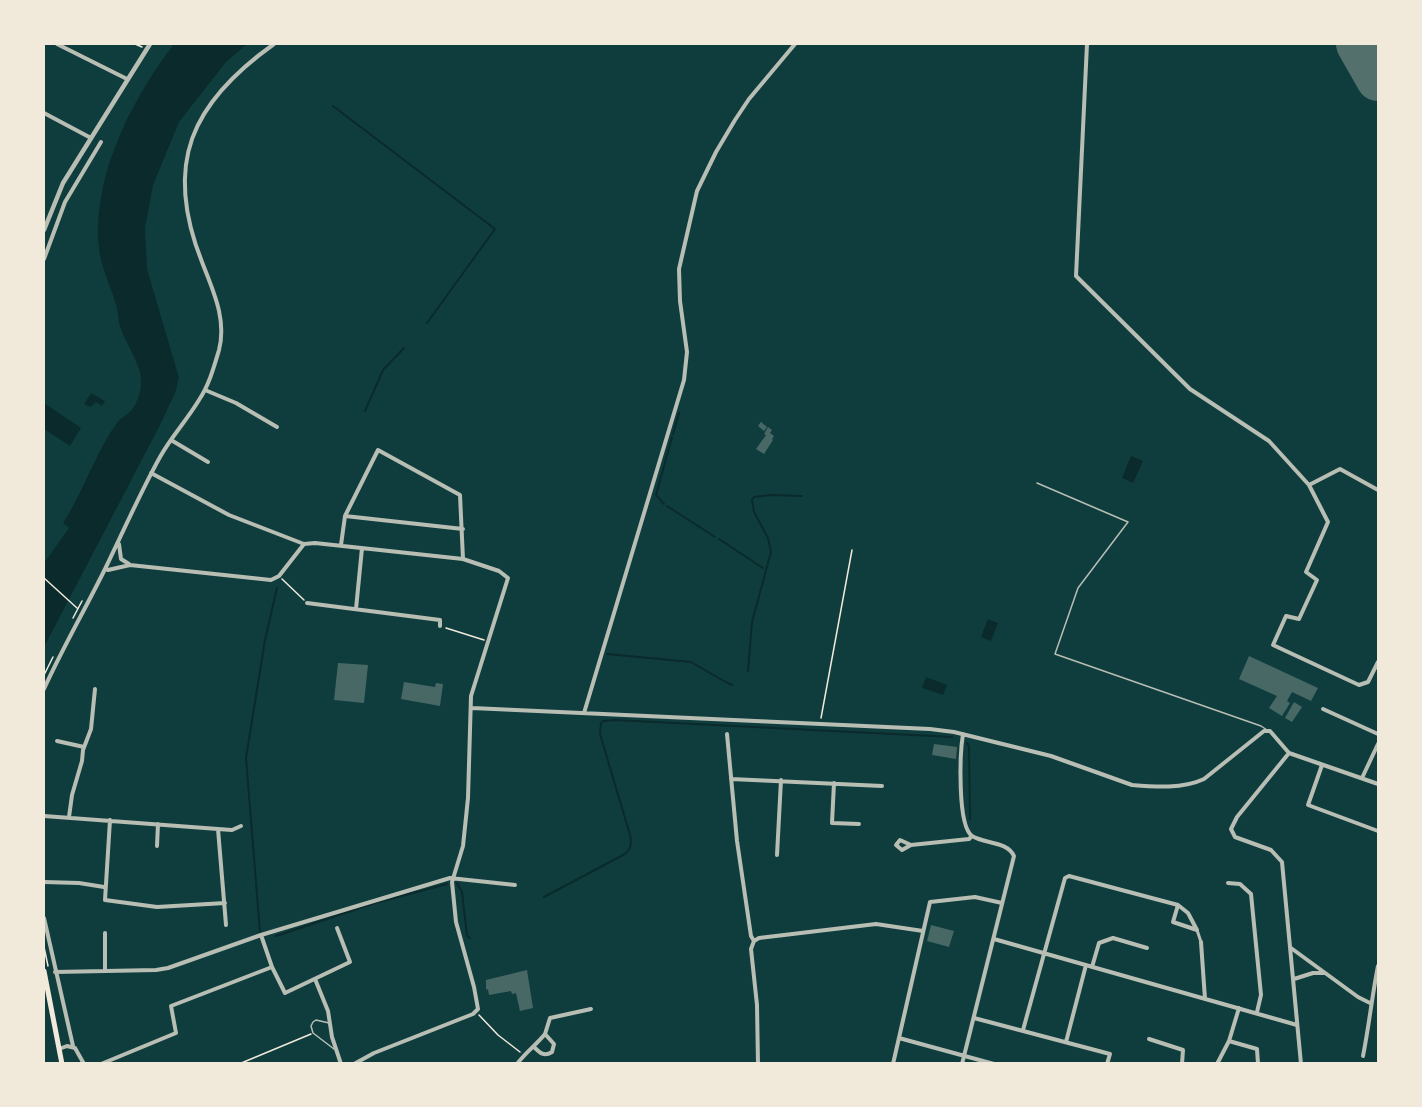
<!DOCTYPE html>
<html>
<head>
<meta charset="utf-8">
<style>
	body { margin:0 }
	#map { position:relative; width:1422px; height:1107px; overflow:hidden; background:#0f3d3e; font-family:"Work Sans",sans-serif }
	canvas { display:block }
	.frame { position:absolute; inset:0; border:45px solid #f1e9da; pointer-events:none }
</style>
</head>
<body>
<div id="map">
<canvas width="1422" height="1107"></canvas>
<div class="frame"></div>
</div>
<script>
const context = document.querySelector('canvas').getContext('2d');
context.lineJoin = 'round';
function paint(path, color) { context.fillStyle = color; context.fill(path, 'evenodd'); }
function strokePath(path, color, width, dash) { context.strokeStyle = color; context.lineWidth = width; context.lineCap = dash ? 'butt' : 'round'; context.setLineDash(dash || []); context.stroke(path); }
const water = new Path2D(`
	M174,44H247L226,62L179,122L153,185L145,228L147,269L179,378L175,393L160,425L44,647V563L69,528L63,523C84,491 95,453 117,423C120,418 126,416 131,411C136,405 140,395 141,386C144,367 124,342 119,323C118,317 118,311 116,305C111,286 101,268 99,248C92,176 132,99 174,44Z
	M91,393L105,401L102,406L96,402L90,407L84,404Z
	M44,403L81,428L70,446L44,429Z
	M1131,456L1143,461L1133,483L1122,478Z
	M988,619L998,623L991,641L981,637Z
	M926,677L947,685L943,695L922,688Z`);
const stream = new Path2D(`
	M333,106L495,229L427,323
	M365,411L383,370L404,348
	M673,434L679,413
	M664,504L656,495L672,437
	M667,506L715,537
	M719,539L763,568
	M607,654L691,662L722,680
	M748,671L752,622L771,552L768,538L754,512L752,500L754,497L771,495L802,496
	M724,681L732,685
	M967,743L969,747L970,819
	M457,883L462,892L467,936L470,938
	M544,897L623,855C631,850 632,844 630,835L600,734L601,723L603,721L615,720L952,737
	M260,932L246,758L265,640L277,588
	M276,936L375,903L447,884`);
const runway = new Path2D(`
	M1358,44L1378,79`);
const building = new Path2D(`
	M761,422L767,427L764,431L758,426Z
	M768,427L772,430L770,433L774,436L772,439L773,440L764,454L756,449L766,435L764,434Z
	M1249,656L1318,688L1311,701L1292,692L1287,701L1290,703L1282,716L1269,708L1277,696L1239,679Z
	M338,663L368,665L364,703L334,700Z
	M404,682L435,687L436,683L443,684L440,706L401,699Z
	M1294,702L1302,707L1292,722L1285,718Z
	M934,744L957,747L956,759L932,755Z
	M931,925L954,931L949,947L927,941Z
	M527,970L533,1008L520,1011L516,993L512,994L511,991L489,995L488,989L486,990V980Z`);
const path = new Path2D(`
	M135,44L142,47
	M44,578L77,608
	M282,579L304,600
	M73,618L82,601
	M446,628L484,640
	M44,675L53,657
	M821,718L852,550
	M44,947L48,966
	M479,1015L498,1035L520,1052
	M239,1064L311,1034`);
const service = new Path2D(`
	M44,95V94
	M1037,483L1128,522L1078,588L1055,654L1261,726L1267,730
	M329,1023L316,1020L313,1022L311,1026L313,1033L334,1049`);
const pedestrian = new Path2D(`
	M1197,930L1201,942`);
const minor = new Path2D(`
	M57,44L127,79
	M1087,44L1076,276L1190,389L1269,441L1309,485L1340,469L1378,490
	M44,113L91,138
	M44,259L65,202L101,142
	M205,390L236,403L277,427
	M171,440L208,462
	M151,473L229,515L304,544
	M1309,485L1328,522L1306,572L1317,580L1299,619L1286,616L1273,645L1359,685L1368,682L1378,662
	M345,516L463,529
	M119,544L121,559L129,564
	M341,545L345,516L378,450L460,495L463,559
	M106,569L108,570L130,565L271,580L279,576L304,544L315,543L463,559L499,571L508,578L471,696L468,798L463,846L452,882L456,922L474,987L478,1009L473,1014L374,1053L354,1064
	M307,603L440,620V626
	M356,609L362,548
	M44,689C63,647 86,608 106,567C124,530 140,493 160,457C171,437 187,420 199,400C209,385 214,367 219,350C227,319 213,291 202,262C163,164 191,103 274,44
	M472,708L930,729L954,732L1051,756L1132,785C1155,787 1183,789 1204,779L1264,731H1270L1289,753L1378,784
	M1323,709L1378,734
	M584,713L684,380L687,352L680,301L679,269L697,191L716,152L735,120L749,99L795,44
	M727,734L737,841L751,936L754,941L751,949L757,1005L758,1064
	M57,741L84,747
	M1289,753L1237,817L1231,829L1235,837L1271,850L1282,862L1301,1064
	M1322,765L1308,805L1378,831
	M1362,778L1378,744
	M731,779L882,786
	M834,783L832,823L859,824
	M44,816L218,829L232,830L241,826
	M69,817L72,795L82,761L83,750L91,729L95,689
	M110,820L105,900L157,907L225,903
	M218,829L226,925
	M911,845L900,840L896,845L902,850L911,845L969,839L972,836
	M157,846L158,824
	M777,855L781,780
	M44,882L79,883L104,887
	M1228,883L1240,884L1251,894L1261,995L1257,1012
	M44,918L73,1046
	M105,933V971
	M261,935L272,967L285,993L350,962L337,928
	M994,939L1297,1025
	M754,941L759,938L876,924L923,931
	M1201,942L1205,999
	M1291,948L1358,997L1370,1003
	M1092,967L1099,943L1113,938L1147,948
	M55,972L156,970L168,968L261,935L450,878L515,885
	M315,979L328,1011L332,1037L341,1064
	M1294,979L1313,973H1324
	M974,1018L1110,1054L1107,1064
	M1023,1030L1065,878L1069,876L1178,905L1188,913L1197,930L1173,922L1178,905
	M545,1034L550,1018L591,1009
	M899,1038L994,1064
	M1149,1039L1183,1050L1182,1064
	M1229,1041L1257,1049L1258,1064
	M1066,1042L1086,965
	M59,1049L67,1046L75,1048L84,1064
	M1363,1056C1369,1026 1372,996 1378,966
	M101,1064L176,1033L171,1006L272,967
	M517,1064C526,1052 536,1045 545,1034L554,1044L552,1052C544,1057 540,1053 534,1047
	M893,1064L930,902L975,897L1002,903
	M962,1064L1014,856C1007,841 985,844 972,836C957,825 960,752 963,734
	M1217,1064L1229,1041L1239,1008`);
const tertiary = new Path2D(`
	M44,230L63,183L150,44`);
const secondary = new Path2D(`
	M44,971L62,1064`);
paint(water, '#0a2a2b');
strokePath(stream, '#0a2a2b', 2);
strokePath(runway, '#53706d', 44);
paint(building, '#486865');
strokePath(path, '#f1e9da', 1.5);
strokePath(service, '#b8beb3', 1.5);
strokePath(pedestrian, '#b8beb3', 3);
strokePath(minor, '#b8beb3', 4);
strokePath(tertiary, '#b8beb3', 4.5);
strokePath(secondary, '#f1e9da', 5);
</script>
</body>
</html>
